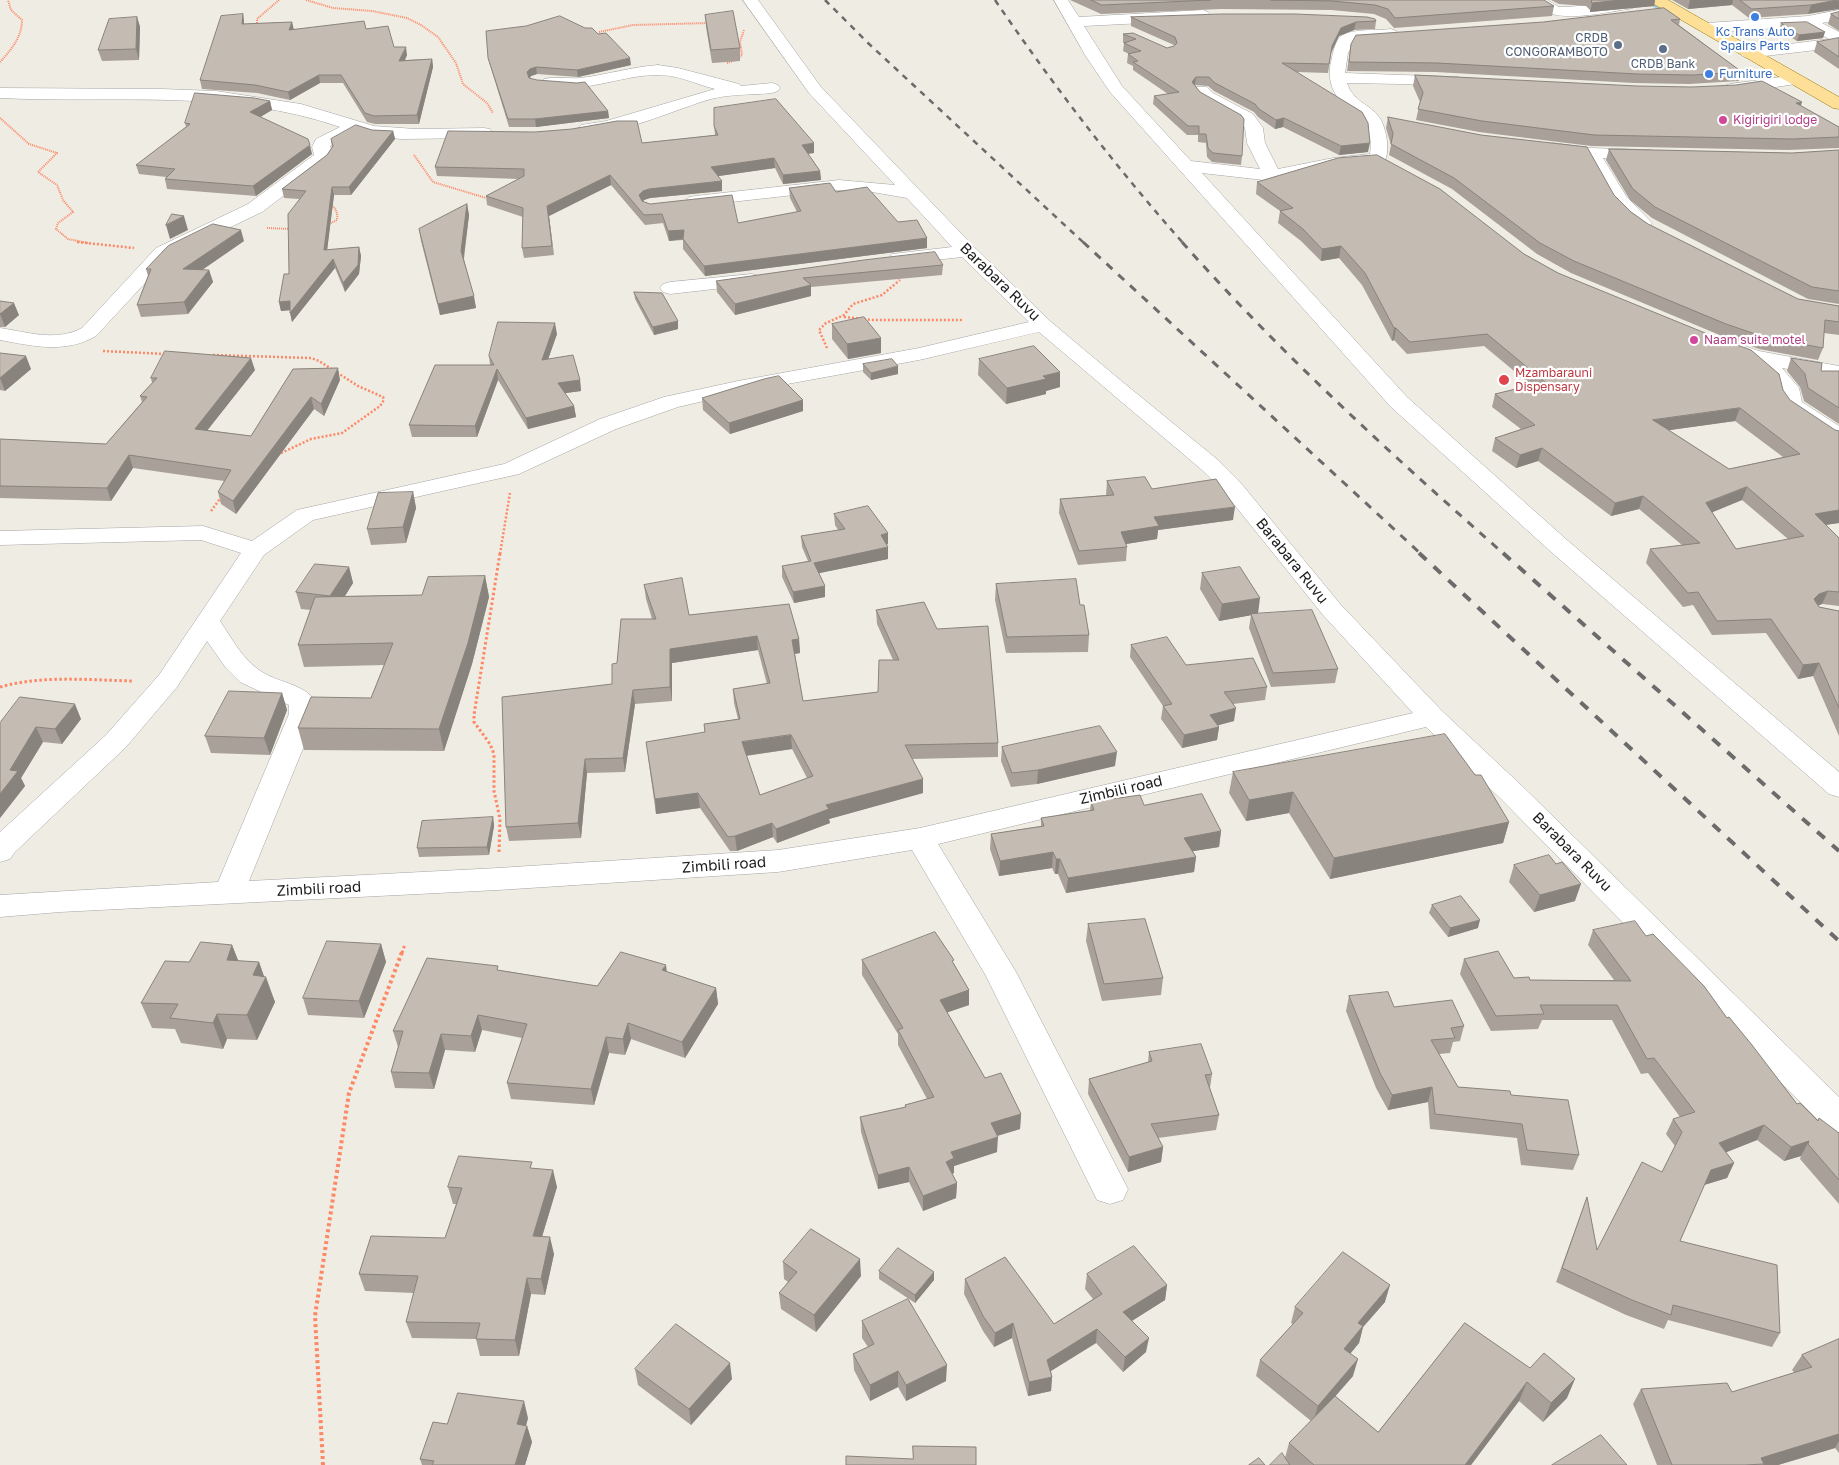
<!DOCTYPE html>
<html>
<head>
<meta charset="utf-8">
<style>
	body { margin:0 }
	canvas { display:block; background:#efece3 }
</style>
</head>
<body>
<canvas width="1839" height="1465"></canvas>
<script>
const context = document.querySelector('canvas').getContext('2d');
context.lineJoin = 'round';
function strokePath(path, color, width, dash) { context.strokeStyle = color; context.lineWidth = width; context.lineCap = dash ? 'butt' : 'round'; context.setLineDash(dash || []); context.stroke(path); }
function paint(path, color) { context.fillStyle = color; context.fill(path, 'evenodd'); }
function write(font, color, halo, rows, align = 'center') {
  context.font = font + ' "Golos Text",sans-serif'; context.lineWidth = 4.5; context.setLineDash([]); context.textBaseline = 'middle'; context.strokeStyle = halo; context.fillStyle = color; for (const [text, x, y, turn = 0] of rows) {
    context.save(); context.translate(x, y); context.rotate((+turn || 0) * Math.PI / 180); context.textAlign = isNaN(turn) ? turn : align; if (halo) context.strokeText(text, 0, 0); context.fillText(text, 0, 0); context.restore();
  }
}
const stream = new Path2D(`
	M1647,0L1669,13`);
const pathFar3 = new Path2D(`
	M306,0L333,8L372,11L407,18L421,25L438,37L456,63L463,84L487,103L493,113
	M257,25V19L279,0
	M599,32L633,25L709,23
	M0,62C11,50 22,37 22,20L11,10L8,0
	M727,63L736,60L742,55L740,42L744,30
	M0,118L29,144L57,153L38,172L57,185L63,200L73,212L58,223L56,229L68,239L88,243
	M414,155L433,182L486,198
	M327,225L337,220C338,213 336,208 330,204
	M267,228L291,229`);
const pathFar2 = new Path2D(`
	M77,242L134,248
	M844,317L873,320H962
	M827,348L819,330L826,323L844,315L853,304L882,295L900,280
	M103,351L166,354
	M213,355L311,358L319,361L358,386L383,397L384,400L380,406L342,433L311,439L279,454
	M211,511L222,496
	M500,554L510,493`);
const pathFar1 = new Path2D(`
	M0,687C43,675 88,680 132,681
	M499,852L500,819L494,791V754L490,744L474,722V715L500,553
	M402,953L405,944`);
const path = new Path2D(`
	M323,1465L315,1316L349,1093L402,952`);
const minor = new Path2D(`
	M743,0H758L821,87L974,247L1050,321L1119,379L1218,460L1240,482L1341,605L1442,711L1521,785L1839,1097V1133L1827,1129L1501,799L1426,727L938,844L1016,972L1128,1189L1123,1200L1110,1204L1097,1200L986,976L912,850L778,872L498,890L60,912L0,917V895L218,882L289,714V705L240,682L226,668L207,641L177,687L126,747L15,852L10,859L0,862V832L106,735L159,675L241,553L201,540L0,545V531L203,526L252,541L297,510L504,464L600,419L664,397L738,381L919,348L1029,322L962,257L899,264L892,262L889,258L892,254L952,247L907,198L872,192L839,190L695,206L689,205L686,201L689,197L695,196L839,180L895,185L809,93ZM1039,332L1202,470L1224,492L1323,615L1413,713L920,828L778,850L498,868L249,881L317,714L316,702C304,683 277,683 259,670C242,658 232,639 220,621L264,555L313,520L519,474L616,429L678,407L738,393L919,360Z
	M1054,0H1068L1079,17L1203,10L1208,12L1211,15L1208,18L1203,20L1084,26L1122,86L1191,161L1260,169L1247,143L1245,128L1241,122L1201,99L1193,90L1195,87H1207L1213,93L1253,114L1263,128L1265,143L1278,169L1333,158L1370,154C1372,145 1369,127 1363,120C1359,117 1354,114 1350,111C1332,95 1326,80 1332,57C1333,52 1336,40 1341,36C1354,28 1377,31 1391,29L1396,31L1399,34L1396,37L1391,39L1353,43L1348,53L1345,73L1459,77L1461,80L1459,83L1453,85L1347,83C1354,103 1369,103 1379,117C1386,126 1391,152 1384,162L1333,168L1272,181L1202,173L1407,397L1567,540L1839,772V797L1829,794L1549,550L1391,407L1110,92L1085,55Z
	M1530,0H1547L1559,7H1567L1628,1L1633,2L1635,5L1633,8L1628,9C1600,13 1549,27 1530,0Z
	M1839,10V20L1822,23L1839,32V46L1833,48L1748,58L1742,56L1740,53L1742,50L1829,39L1805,26L1707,33L1702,31L1699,28L1702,25L1707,23L1808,16Z
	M658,65L678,68L739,84L741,86L772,83L778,85L780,88L778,91L772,93C752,95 730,94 711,99C681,107 609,140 581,133L578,129L581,125L606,121L715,89C695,84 677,74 655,75C618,76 581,95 544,85L542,82L544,79C556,76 568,79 580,78C606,75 631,67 658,65Z
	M1796,75L1802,77L1804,80L1802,83L1730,94L1724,92L1722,89L1724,86L1730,84Z
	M0,88L162,89L216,91L301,104L374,126L415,129L484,128L490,129L493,133L490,137L484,138L401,139L374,136L356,132L330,146L333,153L328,162L262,212L170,256L96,336C65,354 33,346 0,340V328C27,332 56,342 82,328L156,248L248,204L314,155L312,147L316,139L340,127C226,88 117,104 0,98Z
	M1553,143L1591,148L1651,150L1654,154L1651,158L1645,159L1603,158L1626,196L1652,223L1650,227C1622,234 1597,177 1585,157L1547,152L1544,148L1547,144Z
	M752,274L759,276L762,280L759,284L670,294L663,292L660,288L663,284L670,282Z
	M1724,339L1759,351L1839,366V378L1782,368L1799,388L1802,402L1839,426V443L1831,441L1786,411L1780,402L1776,386L1748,361L1717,349L1714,345L1717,341Z`);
const major = new Path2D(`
	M1650,0H1668L1839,97V109L1833,108L1652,3Z`);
const railFar2 = new Path2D(`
	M825,0L868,43L1084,243
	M995,0C1053,85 1115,166 1183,243`);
const railFar1 = new Path2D(`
	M1083,242L1421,554
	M1182,242C1281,354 1392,455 1504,554`);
const rail = new Path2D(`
	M1419,553L1839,941
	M1503,553L1839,851`);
const wall = new Path2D(`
	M1070,0H1544L1554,6L1552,16L1394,28L1386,19L1374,14L1331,10L1221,9L1101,14Z
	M1551,0H1655L1654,6L1590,12V10L1586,6L1559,4Z
	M1672,0H1839L1808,14L1749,18L1732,5L1688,9Z
	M1839,12V31L1828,24L1831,14Z
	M243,14L244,24L292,22L293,29H366L407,55L405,60L432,59L433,67L419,124H375L367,122L343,83H320L290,100L257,93L202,89L200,80Z
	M705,15L740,48V61L712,63L706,27Z
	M137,17L140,27L139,60L102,61L98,50Z
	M1131,17L1376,21L1375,29L1354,30L1339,36L1331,54L1328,73L1297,72L1368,152L1339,155L1283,127L1275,129L1258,117L1254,112L1214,91L1208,86L1195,85L1242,156L1241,165L1212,162L1207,157L1206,143L1198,142V135H1187L1153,104L1154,96L1168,94L1133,70V66L1127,63L1128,54H1129L1123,51L1124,43H1123V34L1167,48L1174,46V45L1131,26Z
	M1680,19L1679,25L1742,72L1739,81L1689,84L1634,83L1435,72L1347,71L1351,44Z
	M1781,23L1823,38L1797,41L1779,30Z
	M1839,38V69L1814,52L1817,42Z
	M488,58L631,65L578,77L537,74L531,76L530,78L608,111L609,118L536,127H509L490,65Z
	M1415,75L1801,106L1839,127V148L1788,150L1591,146L1479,132L1416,120L1420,102L1413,86Z
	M270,101L272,110L260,117L312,154L256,196L167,189L165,179L166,177L139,174L136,165L186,127L185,123Z
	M1388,117L1614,195L1631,212L1648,224L1798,299L1839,306V335L1824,333L1823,348L1818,360L1759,349L1722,336L1571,273L1537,254L1452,189L1389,155L1391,145L1386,128Z
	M714,126L814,153L808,154L820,171L821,180L783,184L775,168L718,176L722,191L650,198L644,200L643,202L650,204L738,223L797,212L790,198L789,188L836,192L898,222L927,248L705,276L683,249V240L669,241L663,223L645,225L611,185L549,216L554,255L524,258L522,248L523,217L487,205L486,196L519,179L437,176L435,167L642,143L715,135Z
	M372,130L393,131L395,139L351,195H334L327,250L359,247L361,256L359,274L345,292L335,268L292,322L290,310L281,311L279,302L289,274L299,199L284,198L282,189L327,155L332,147L331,139Z
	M1609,149L1792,153L1839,150V304L1808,299L1652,218L1630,200L1606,160Z
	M1257,182L1524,254L1558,273L1783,390L1839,523L1825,525L1839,538V606L1822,604L1818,606L1819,607L1839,611V736L1813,676L1798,679L1766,633L1712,635L1693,605L1683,607L1646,563L1650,549L1682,545L1639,509L1611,516L1538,461L1516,468L1492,451L1495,438L1521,429L1492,407L1495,394L1531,385L1484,346L1407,354L1394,340L1392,341L1362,285L1339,258L1321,261L1301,241L1278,223L1280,211L1256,194ZM1735,421L1783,457L1729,469L1669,430ZM1742,500L1788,539L1736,549L1712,512Z
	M467,204L469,215L464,259L476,308L440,315L421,241L419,229Z
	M244,241L202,270H209L213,282L188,314L141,317L137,305L148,276L146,269Z
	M943,265L942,275L811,287V296L735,315L717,292L716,281Z
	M634,292L678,329L654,335L635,299Z
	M0,301L19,315L5,327H0Z
	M832,324L881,353L848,359L832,339Z
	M557,334L548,359L580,380L581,391L565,393L574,406L576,417L528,429L498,380L477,437H412L409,425L490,365L489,356Z
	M0,353L31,369L5,391L0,390Z
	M1791,358L1821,371H1839V424L1804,401L1800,387L1787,371Z
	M979,359L1060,387L1046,391V394L1006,404L978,375Z
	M863,364L898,374L871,380L863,372Z
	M293,369L340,380L324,416L314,409L236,514L221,504L218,492L224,481L133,468L111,501L0,498V439L106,444L142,402L140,396L152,383L151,378L255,370L207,430L251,436Z
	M702,398L803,400V411L730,434L703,410Z
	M1107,481L1152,489L1233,520L1158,530L1157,539L1126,544L1127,547L1126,561L1078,565L1059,513L1060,499L1106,495Z
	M413,492L416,508L406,543L371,545L367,529Z
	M834,514L888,533V544L886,545L888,547V559L819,573L825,597L794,603L782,577V566L808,561L802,547L801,536L838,530L835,525Z
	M349,567L353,583L345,596L422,595L485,576L489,597L472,664L444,751L304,750L298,728L371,698L384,665L304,667L298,645L311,610L301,609L296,592Z
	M1202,573L1258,614L1338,669L1335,683L1271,687L1249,628L1251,615L1219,621L1200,589Z
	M996,584L1080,605L1089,635L1088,652L1006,653L995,600Z
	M644,585L689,615L799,639L800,653L795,654L803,701L878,692L893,660L877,624L876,610L937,629L998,743V757L912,759L923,779V793L829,819L830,823L777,843L773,837L737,851H730L700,808L656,814L648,757L705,733L704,724L738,719L734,703L733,689L767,684L758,650L672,663V701L635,704L625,772L587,773L581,838L509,841L506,827L612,684L617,663L652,619L646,599ZM792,749L807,778L760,795L746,756Z
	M1131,645L1186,665L1267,687L1265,700L1233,704L1234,721L1218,725L1219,727L1217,740L1182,748L1161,719L1163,706L1130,657Z
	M282,693L287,710L270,755L211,753L205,736Z
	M81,719L62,744L43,742L21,778L25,786L0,818V723Z
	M1002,747L1115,766L1037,784L1011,787L1001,761Z
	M1233,772L1509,822L1503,843L1330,879L1289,813L1246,821L1229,793Z
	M1091,802L1144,805L1221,831L1219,847L1193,851L1196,857L1194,872L1066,893L1058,874H1055L1052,868L999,876L990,849L991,834L1041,826V818L1090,811Z
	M493,817L494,826L489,855L419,857L417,848Z
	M1514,865L1575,901L1534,912L1509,882Z
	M1432,905L1478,928L1448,937L1429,913Z
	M1088,924L1163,978L1161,995L1102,1001L1086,941Z
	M1593,930L1646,936L1727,1018L1797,1104L1817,1121L1839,1133V1204L1800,1159L1801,1156L1784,1161L1757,1140L1726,1152L1734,1163L1727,1178L1704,1185L1680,1241L1780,1333L1772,1347L1668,1320L1664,1329L1626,1315L1556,1282L1587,1197L1597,1250L1662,1172L1675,1146L1666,1134L1673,1119L1680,1117L1648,1073L1641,1074L1612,1020H1542L1538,1029L1491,1031L1460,974L1464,959L1514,978L1530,980H1614L1588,945Z
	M381,944L386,962L364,1018L308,1015L303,998Z
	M232,945L238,961L259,962L264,977L275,1002L257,1040L227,1039L223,1049L181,1043L175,1029L152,1028L141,1003L189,962Z
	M862,960L954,964L969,990V1005L947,1012L985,1078L1021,1114L1020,1129L997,1136V1152L954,1166V1173L952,1174L957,1183L956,1198L923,1211L909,1182L878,1189L861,1132L860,1117L905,1107V1105L927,1099L898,1045V1034L862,975Z
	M499,970L597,986L667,972L716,988L718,1004L685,1058L631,1039L625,1055L609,1053L594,1105L511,1099L507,1083L522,1038L482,1030L475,1052L445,1050L434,1089L395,1088L391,1072L398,1047L393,1031Z
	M1349,996L1394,1007L1464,1026L1460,1041L1453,1042L1450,1053L1439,1054L1458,1087L1511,1095L1579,1155L1573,1170L1521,1165L1517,1138L1430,1129L1428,1102L1388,1110L1376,1088L1346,1011Z
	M1149,1052L1212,1074L1210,1088L1219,1115L1216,1130L1158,1138L1163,1147L1161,1162L1128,1172L1088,1094L1089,1079L1148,1062Z
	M533,1168L557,1187L542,1237L554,1254L545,1295L531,1294L519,1356H480L476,1339L412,1338L406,1322L414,1293L365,1291L359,1274L445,1238L456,1204H453L448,1187Z
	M783,1262L861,1276L816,1332L781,1309L779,1293L788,1282L784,1279Z
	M879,1271L934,1272V1280L915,1303L879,1279Z
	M1087,1274L1167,1285L1165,1300L1132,1321L1146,1352L1123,1372L1096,1343L1051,1371L1052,1377L1051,1391L1028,1396L1012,1338L994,1347L983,1331L964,1294L965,1279L1054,1324L1093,1299L1085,1289Z
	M1385,1302L1363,1327L1359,1343L1350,1354L1353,1376L1335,1396L1378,1432L1465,1323L1567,1398L1543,1422L1519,1401L1471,1465H1270L1285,1458L1289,1443L1311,1421L1256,1376L1260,1360L1293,1324L1291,1323L1295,1307Z
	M862,1321L946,1381L906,1401L898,1387L870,1401L854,1370L853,1354L868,1347L862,1338Z
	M1839,1339V1453L1835,1448L1778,1465H1657L1633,1404L1641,1389L1732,1392L1795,1373L1792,1370L1802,1355Z
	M635,1369L732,1379L691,1425L638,1385Z
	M528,1418L526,1426H527L532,1442L525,1465H422L420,1459L447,1424Z`);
const shadedWall = new Path2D(`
	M1621,0H1655L1654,6L1590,12L1592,3Z
	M1690,0H1733L1732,5L1688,9Z
	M1839,0V9L1808,14L1811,5Z
	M243,14L244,21V32L242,24Z
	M137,17L140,27L139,60L136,49Z
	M292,22L294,30H289Z
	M1356,22L1354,30L1339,36L1330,54L1332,46L1341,28Z
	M1825,32L1823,38L1797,41L1799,35Z
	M406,47L407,55L401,69L399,61Z
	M630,58L631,65L578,77L577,70Z
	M432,59L433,67L419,124L417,115Z
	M536,67L537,74L531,76L528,80L527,72L530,69Z
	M319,75L320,83L290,100L288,92Z
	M1196,77L1195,85L1192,82Z
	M270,101L272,110L252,122L250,112Z
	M1802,102L1799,112L1796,103Z
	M608,111L609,118L536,127L535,119Z
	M1284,118L1283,127L1275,129L1276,120Z
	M393,131L395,139L351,195L349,187Z
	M814,143V153L802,154V145Z
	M1370,143L1368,152L1339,155L1341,146Z
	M310,145L312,154L256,196L253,186Z
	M774,158L775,168L712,177L711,167Z
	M820,171L821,180L783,184V175Z
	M610,175L611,185L549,216L554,255L547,206Z
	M722,181V191L650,198L644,200L640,205L639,195L643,191L649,189Z
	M332,187L334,195L326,259L324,250Z
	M467,204L469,215L463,262L461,251Z
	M184,216L188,230L170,239L166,225Z
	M241,230L244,241L186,281L183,269Z
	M684,230V239L669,241L668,231Z
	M927,238V248L705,276L704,266Z
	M1341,246L1339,258L1321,261L1322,249Z
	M359,247L361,256L359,274L345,292L343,283Z
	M333,259L335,268L292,322L290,313Z
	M209,270L213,282L188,314L184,302Z
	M811,285V296L735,315V304Z
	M474,296L476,308L440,315L438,304Z
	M290,301L292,310L281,311L279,302Z
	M14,303L19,315L5,327L0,314Z
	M678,321V329L654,335L653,327Z
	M555,323L557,334L544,371L542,360Z
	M1394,328H1396L1394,340L1392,341Z
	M881,338V353L848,359L847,344Z
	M26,356L31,369L5,391L0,378Z
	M251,358L255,370L199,441L195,429Z
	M898,366V374L871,380V373Z
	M338,368L340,380L324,416L321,404Z
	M497,369L498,380L477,437L475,426Z
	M1060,372V387L1046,391V394L1006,404L1007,388L1043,376Z
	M580,380L581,391L559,394L558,383Z
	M311,397L314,409L236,514L233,501Z
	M803,400V411L730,434L729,423Z
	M574,406L576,417L528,429L526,418Z
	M1740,408L1735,421L1649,433L1653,420Z
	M1542,448L1538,461L1516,468L1520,455Z
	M129,455L133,468L111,501L107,488Z
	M1747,487L1742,500L1701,517L1706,503Z
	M413,492L416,508L406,543L403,527Z
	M1643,496L1639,509L1611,516L1615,503Z
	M1235,507L1233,520L1158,530L1157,539L1120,545L1121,532L1154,517Z
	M1839,510V523L1810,527L1815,514Z
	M888,533V544L881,546V535Z
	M888,547V559L815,574L814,563Z
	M349,567L353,583L335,612L330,596Z
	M485,576L489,597L472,664L444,751L439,729Z
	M825,586V597L794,603L793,592Z
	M1828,591L1822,604L1813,607L1814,599L1819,594Z
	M1260,598L1258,614L1219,621L1222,604Z
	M757,636L758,650L672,663V701L670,687V649Z
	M799,639L800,653L793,654L792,640Z
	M1819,663L1813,676L1798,679L1803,665Z
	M633,690L635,704L625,772L623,758Z
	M282,693L287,710L270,755L264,738Z
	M75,704L81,719L62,744L55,729Z
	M1236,708L1234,721L1208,728L1210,715Z
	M36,727L43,742L21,778L25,786L0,818V794L10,770Z
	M1219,727L1217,740L1182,748L1184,735Z
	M791,735L792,749L743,756L742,742Z
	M1117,752L1115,766L1037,784L1038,770Z
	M585,759L587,773L581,838L578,823Z
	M923,779V793L829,819L830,823L777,843L776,829L826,805Z
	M1293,792L1289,813L1246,821L1249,800Z
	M698,793L700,808L656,814L655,799Z
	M493,817L494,826L489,855L487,847Z
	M1509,822L1503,843L1330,879L1334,858Z
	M772,823L773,837L737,851L735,836Z
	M1221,831L1219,847L1182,853L1184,838Z
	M1053,852L1052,868L999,876L1000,861Z
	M1196,857L1194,872L1066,893L1068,878Z
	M1056,859H1060L1058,874H1055Z
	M1581,884L1575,901L1534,912L1540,895Z
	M1480,920L1478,928L1448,937L1450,928Z
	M381,944L386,962L364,1018L359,1001Z
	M232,945L242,970L227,960Z
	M259,962L265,979L266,977L275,1002L257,1040L247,1015L253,975Z
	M666,965L668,981L662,970Z
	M716,988L718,1004L685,1058L682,1042Z
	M969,990V1005L940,1015V1000Z
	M217,1014L227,1039L223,1049L213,1023Z
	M478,1015L482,1030L475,1052L471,1036Z
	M628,1023L631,1039L625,1055L623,1039Z
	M441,1034L445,1050L434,1089L429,1073Z
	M606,1037L609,1053L594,1105L591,1089Z
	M1432,1087L1428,1102L1388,1110L1392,1095Z
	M1021,1114L1020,1129L990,1138L991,1123Z
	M1764,1125L1757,1140L1712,1158L1719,1143Z
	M998,1137L997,1152L954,1166V1173L945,1176L946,1162L951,1152Z
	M1809,1141L1801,1156L1784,1161L1791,1147Z
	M1163,1147L1161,1162L1128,1172L1129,1157Z
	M1734,1163L1727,1178L1704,1185L1711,1170Z
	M909,1167V1182L878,1189V1175Z
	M553,1170L557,1187L537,1253L533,1236Z
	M957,1183L956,1198L923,1211V1196Z
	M550,1237L554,1254L545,1295L541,1279Z
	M860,1259L861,1276L816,1332L814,1315Z
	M934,1272V1280L915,1303V1295Z
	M527,1278L531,1294L519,1356L515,1340Z
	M1167,1285L1165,1300L1122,1327L1123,1312Z
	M1390,1285L1385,1302L1363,1327L1359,1343L1340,1366L1344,1349L1358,1323Z
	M1013,1323L1012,1338L994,1347L995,1333Z
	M1097,1329L1096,1343L1046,1374L1047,1360Z
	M1149,1338L1146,1352L1123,1372L1125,1357Z
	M1358,1359L1353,1376L1313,1422L1318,1406Z
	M730,1363L732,1379L691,1425L689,1409Z
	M947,1365L946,1381L906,1401V1385Z
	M898,1371V1387L870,1401V1385Z
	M1052,1377L1051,1391L1028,1396L1029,1382Z
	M1575,1379L1567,1398L1543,1422L1551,1403Z
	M1527,1382L1519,1401L1471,1465H1465Z
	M524,1401L528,1418L522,1440L517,1424Z
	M527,1426L532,1442L525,1465H515Z
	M1839,1434V1441L1835,1448L1778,1465H1763L1764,1464L1761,1458Z`);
const building = new Path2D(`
	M1091,0H1211L1102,5Z
	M1271,0H1544L1554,6L1395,18L1388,9L1375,5L1332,1Z
	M1592,0H1621L1592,3Z
	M1740,0H1837L1811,5L1752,9Z
	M1664,8L1680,19L1671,20L1742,72L1692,75L1637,74L1437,63L1349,62L1351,44L1356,35H1359L1543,22Z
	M733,11L740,48L711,50L705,15Z
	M1839,12V19L1831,14Z
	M243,14L242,24L292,22L289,30L364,21L366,29L388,26L394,47H406L399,61L432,59L417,115L374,116L365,113L341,75H319L288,92L255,85L200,80L221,16Z
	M1222,14H1295L1367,17L1375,19L1376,21L1356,22L1341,28L1332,46L1329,64L1282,63L1362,112L1368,123L1370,143L1341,146L1284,118L1276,120L1259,109L1255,104L1215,83L1209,77H1196L1192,82L1200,92L1241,115L1244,119L1242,156L1213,153L1208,148L1206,134H1199V126H1188L1154,96L1179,92L1133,62L1138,61L1128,54L1141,51L1124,43L1136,39L1123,34L1133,33L1167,48L1174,46L1177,43L1175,37L1131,17Z
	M560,16L585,28H592L598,34L606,33L630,58L577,70L536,67L530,69L527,72L529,78L537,80L577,83L585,82L608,111L535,119H508L488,58L486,31L526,26Z
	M137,17L136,49L98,50L109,19Z
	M1807,22L1825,32L1799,35L1781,23Z
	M1839,38V57L1817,42Z
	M1415,75L1637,86L1692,87L1736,85L1762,81L1802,102L1796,103L1839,127V137L1792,139L1594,135L1482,121L1418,109L1423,93Z
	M195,93L254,98L270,101L250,112L308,139L310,145L253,186L165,179L175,169L136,165L190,124L185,123Z
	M776,99L814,143L802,145L820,171L783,175L774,158L711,167L722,181L649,189L643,191L639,195L642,201L650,204L732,195L738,223L801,211L789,188L830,183L836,192L867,187L898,222L917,220L927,238L704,266L683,239L684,230L668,231L662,214L644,215L610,175L547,206L552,246L522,248L523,208L486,196L524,176V169L435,167L448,131L535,132L572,129L617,121H637L642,143L718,135L714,126V108Z
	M1388,117L1481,135L1587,147L1614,195L1631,212L1648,224L1798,299L1839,306V322L1825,320L1823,348L1764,337L1726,324L1574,261L1540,243L1454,178L1391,144L1393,134Z
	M356,125L372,130L393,131L349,187H332L324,250L359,247L358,265L343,283L333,259L290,313V301L279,302L284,274H289L288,214L306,191L282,189L327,155L333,146L331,139Z
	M1609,149L1792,153L1839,150V291L1812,287L1655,207L1633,189Z
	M1377,155L1440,189L1524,254L1558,273L1710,335L1751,350L1779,374L1783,390L1790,400L1835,430L1839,431V510L1815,514L1839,538V592L1828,591L1819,594L1814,599L1819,607L1839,611V708L1819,663L1803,665L1771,619L1717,621L1698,592L1688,593L1650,549L1700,543L1643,496L1615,503L1542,448L1520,455L1495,438L1535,425L1495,394L1545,382L1487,334L1410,342L1396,328H1394L1365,273L1341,246L1322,249L1303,229L1280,211L1293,208L1257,182L1338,158ZM1740,408L1800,454L1729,469L1653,420ZM1747,487L1804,536L1736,549L1706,503Z
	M467,204L461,251L474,296L438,304L419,229Z
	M172,214L184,216L166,225Z
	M213,224L241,230L183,269L209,270L184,302L137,305L151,269H146L168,246Z
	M935,252L943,265L803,278L811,285L735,304L716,281L864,260Z
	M634,292L662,293L678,321L653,327Z
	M0,301L14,303L0,314Z
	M864,317L881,338L847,344L832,324Z
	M498,322L555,323L542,360L573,355L580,380L558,383L574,406L526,418L497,369L475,426L409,425L435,365H494L489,356Z
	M1034,346L1060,372L1043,376L1046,379L1007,388L979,359Z
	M165,351L251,358L195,429L251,436L293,369L338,368L321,404L311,397L233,501L218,492L231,470L129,455L107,488L0,486V439L106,444L147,397L140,396L157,378H151Z
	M0,353L26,356L0,378Z
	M1791,358L1822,363L1821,371H1839V408L1808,388L1805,374Z
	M892,359L898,366L871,373L863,364Z
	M779,376L803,400L729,423L702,398L764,379Z
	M1145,477L1152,489L1216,479L1235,507L1154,517L1159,526L1121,532L1127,547L1079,551L1060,499L1114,495L1107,481Z
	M413,492L403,527L367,529L378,493Z
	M868,506L888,533L881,535L888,547L814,563L825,586L793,592L782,566L811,561L801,536L845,529L834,514Z
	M315,564L349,567L330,596L296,592Z
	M1240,567L1260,598L1222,604L1202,573Z
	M485,576L468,643L439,729L298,728L311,697L371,698L393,643L298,645L315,597L422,595L428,577Z
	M682,578L689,615L789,604L799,639L792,640L803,701L878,692L879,660H899L876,610L924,602L937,629L988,626L998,743L905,745L923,779L826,805L829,809L776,829L772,823L735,836L728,837L698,793L655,799L646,742L705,732L704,724L740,719L733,689L770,683L757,636L670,649V687L633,690L623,758L585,759L578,823L506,827L502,697L612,684V664L617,663L621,619H656L644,585ZM791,735L813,776L760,795L742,742Z
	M1076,579L1080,605H1084L1089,635L1007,637L996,584Z
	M1312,610L1338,669L1273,673L1251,614Z
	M1167,637L1186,665L1253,658L1267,687L1224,692L1236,708L1210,715L1219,727L1184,735L1163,706L1172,704L1131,645Z
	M229,691L282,693L264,738L205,736Z
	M20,697L75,704L55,729L36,727L10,770L18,771L0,794V723Z
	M1100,726L1117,752L1038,770L1012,773L1002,747Z
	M1445,734L1475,775H1481L1509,822L1334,858L1293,792L1249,800L1233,772Z
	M1202,794L1221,831L1184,838L1196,857L1068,878L1060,859H1056L1053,852L1000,861L991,834L1044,826L1041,818L1094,810L1091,802L1140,795L1144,805Z
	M493,817L487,847L417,848L422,821Z
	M1549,855L1556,864L1562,862L1581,884L1540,895L1514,865Z
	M1461,896L1480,920L1450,928L1432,905Z
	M1145,919L1163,978L1104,984L1088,924Z
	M1635,921L1646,936L1653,934L1704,986L1727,1018L1729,1017L1752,1045L1797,1104L1800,1103L1818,1121L1819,1118L1839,1133V1180L1808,1144L1809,1141L1791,1147L1764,1125L1719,1143L1734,1163L1711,1170L1680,1241L1777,1265L1780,1333L1673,1305L1671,1315L1632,1300L1562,1268L1587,1197L1597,1250L1642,1162L1662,1172L1682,1132L1673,1119L1695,1112L1654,1058L1647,1059L1617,1005H1540L1544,1014L1496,1016L1464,959L1498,951L1514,978L1529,977L1530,980L1631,981L1593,930Z
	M935,932L954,960L952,961L969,990L940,1000L985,1078L1001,1073L1021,1114L991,1123L998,1137L951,1152L954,1158L946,1162L957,1183L923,1196L909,1167L878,1175L860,1117L906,1107L905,1105L934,1097L898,1030L903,1028L862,960Z
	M327,941L381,944L359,1001L303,998Z
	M201,942L232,945L227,960L259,962L253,975L266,977L247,1015L217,1014L213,1023L170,1018L178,1004L141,1003L165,961L189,962Z
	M621,952L666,965L662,970L716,988L682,1042L628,1023L623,1039L606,1037L591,1089L507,1083L527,1024L478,1015L471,1036L441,1034L429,1073L391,1072L403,1031H393L427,958L498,966L497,970L597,986Z
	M1388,992L1394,1007L1452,1000L1464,1026L1451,1028L1455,1038L1431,1040L1458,1087L1510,1091L1511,1095L1568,1100L1579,1155L1527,1150L1522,1124L1435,1114L1432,1087L1392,1095L1380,1073L1349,996Z
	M1201,1044L1212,1074L1205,1075L1219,1115L1151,1124L1163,1147L1129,1157L1089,1079L1152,1061L1149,1052Z
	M459,1156L532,1162L530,1168L553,1170L533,1236L550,1237L541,1279L527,1278L515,1340L476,1339L480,1323L406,1322L418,1276L359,1274L371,1236L445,1238L462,1188L448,1187Z
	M811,1229L860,1259L814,1315L779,1293L797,1272L783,1262Z
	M1134,1246L1167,1285L1123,1312L1149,1338L1125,1357L1097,1329L1047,1360L1052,1377L1029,1382L1013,1323L995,1333L983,1316L965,1279L1005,1257L1054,1324L1102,1294L1087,1274Z
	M898,1248L934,1272L915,1295L879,1271Z
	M1343,1252L1390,1285L1358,1323L1363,1326L1344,1349L1358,1359L1318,1406L1260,1360L1303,1313L1295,1307Z
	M908,1299L947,1365L906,1385L898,1371L870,1385L853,1354L874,1344L862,1321Z
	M1465,1323L1530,1368L1544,1353L1575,1379L1551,1403L1527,1382L1465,1465H1314L1289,1443L1335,1396L1378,1432Z
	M676,1324L730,1363L689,1409L635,1369Z
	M1839,1339V1434L1761,1458L1764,1464L1745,1465H1672L1641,1389L1727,1383L1732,1392L1812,1367L1802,1355Z
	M458,1393L524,1401L517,1424L527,1426L515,1465H432L434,1461L420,1459L433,1422L447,1424Z
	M1601,1435L1627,1465H1552Z
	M913,1446L976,1447V1465H846V1456L913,1459Z
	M1282,1453L1290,1465H1270Z
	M1259,1458L1265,1465H1249Z`);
const markers = [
	[1755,17,5,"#3f7fe0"],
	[1618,45,5,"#5c6f8a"],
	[1663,49,5,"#5c6f8a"],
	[1709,74,5,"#3f7fe0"],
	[1723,120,5,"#d1479c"],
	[1694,340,5,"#d1479c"],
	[1504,380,6,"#e0444e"]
];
const farShopnames = [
	["Kc Trans Auto",1755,32],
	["Spairs Parts",1755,46],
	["Furniture",1719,74,"left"]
];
const farServicenames = [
	["CRDB",1608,38],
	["CONGORAMBOTO",1608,52],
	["CRDB Bank",1663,64,"center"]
];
const farHotelnames = [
	["Kigirigiri lodge",1733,120],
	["Naam suite motel",1704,340]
];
const farHealthnames = [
	["Mzambarauni",1515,373],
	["Dispensary",1515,387]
];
const streetNames = [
	["Barabara Ruvu",1000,282,44],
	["Barabara Ruvu",1292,561,51],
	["Zimbili road",1121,790,-13],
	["Barabara Ruvu",1572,852,45],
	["Zimbili road",724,865,-4],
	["Zimbili road",319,889,-3]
];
strokePath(stream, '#a1c9de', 5.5);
strokePath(minor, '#a4a4a4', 1);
strokePath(major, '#967700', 1);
strokePath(pathFar3, '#fe8765', 2, [1, 1]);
strokePath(pathFar2, '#fe8765', 2.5, [2, 2]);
strokePath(pathFar1, '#fe8765', 3, [2.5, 2.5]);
strokePath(path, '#fe8765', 4, [3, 3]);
paint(minor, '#fff');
paint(major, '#fedf98');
strokePath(railFar2, '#6b6b6b', 2.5, [6, 6]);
strokePath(railFar1, '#6b6b6b', 3, [8, 8]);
strokePath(rail, '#6b6b6b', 4, [10, 10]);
paint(wall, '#a9a199');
paint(shadedWall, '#89837d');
paint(building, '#c4bbb2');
strokePath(building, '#89837d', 1);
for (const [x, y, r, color] of markers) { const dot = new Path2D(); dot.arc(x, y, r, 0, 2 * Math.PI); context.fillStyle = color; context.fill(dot); strokePath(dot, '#fff', 2); }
write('12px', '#366cbe', '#fff', farShopnames);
write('12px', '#4e5e75', '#fff', farServicenames, 'right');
write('12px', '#b23c85', '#fff', farHotelnames, 'left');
write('12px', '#be3a42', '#fff', farHealthnames, 'left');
write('15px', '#1d1d1d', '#fff', streetNames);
</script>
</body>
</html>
